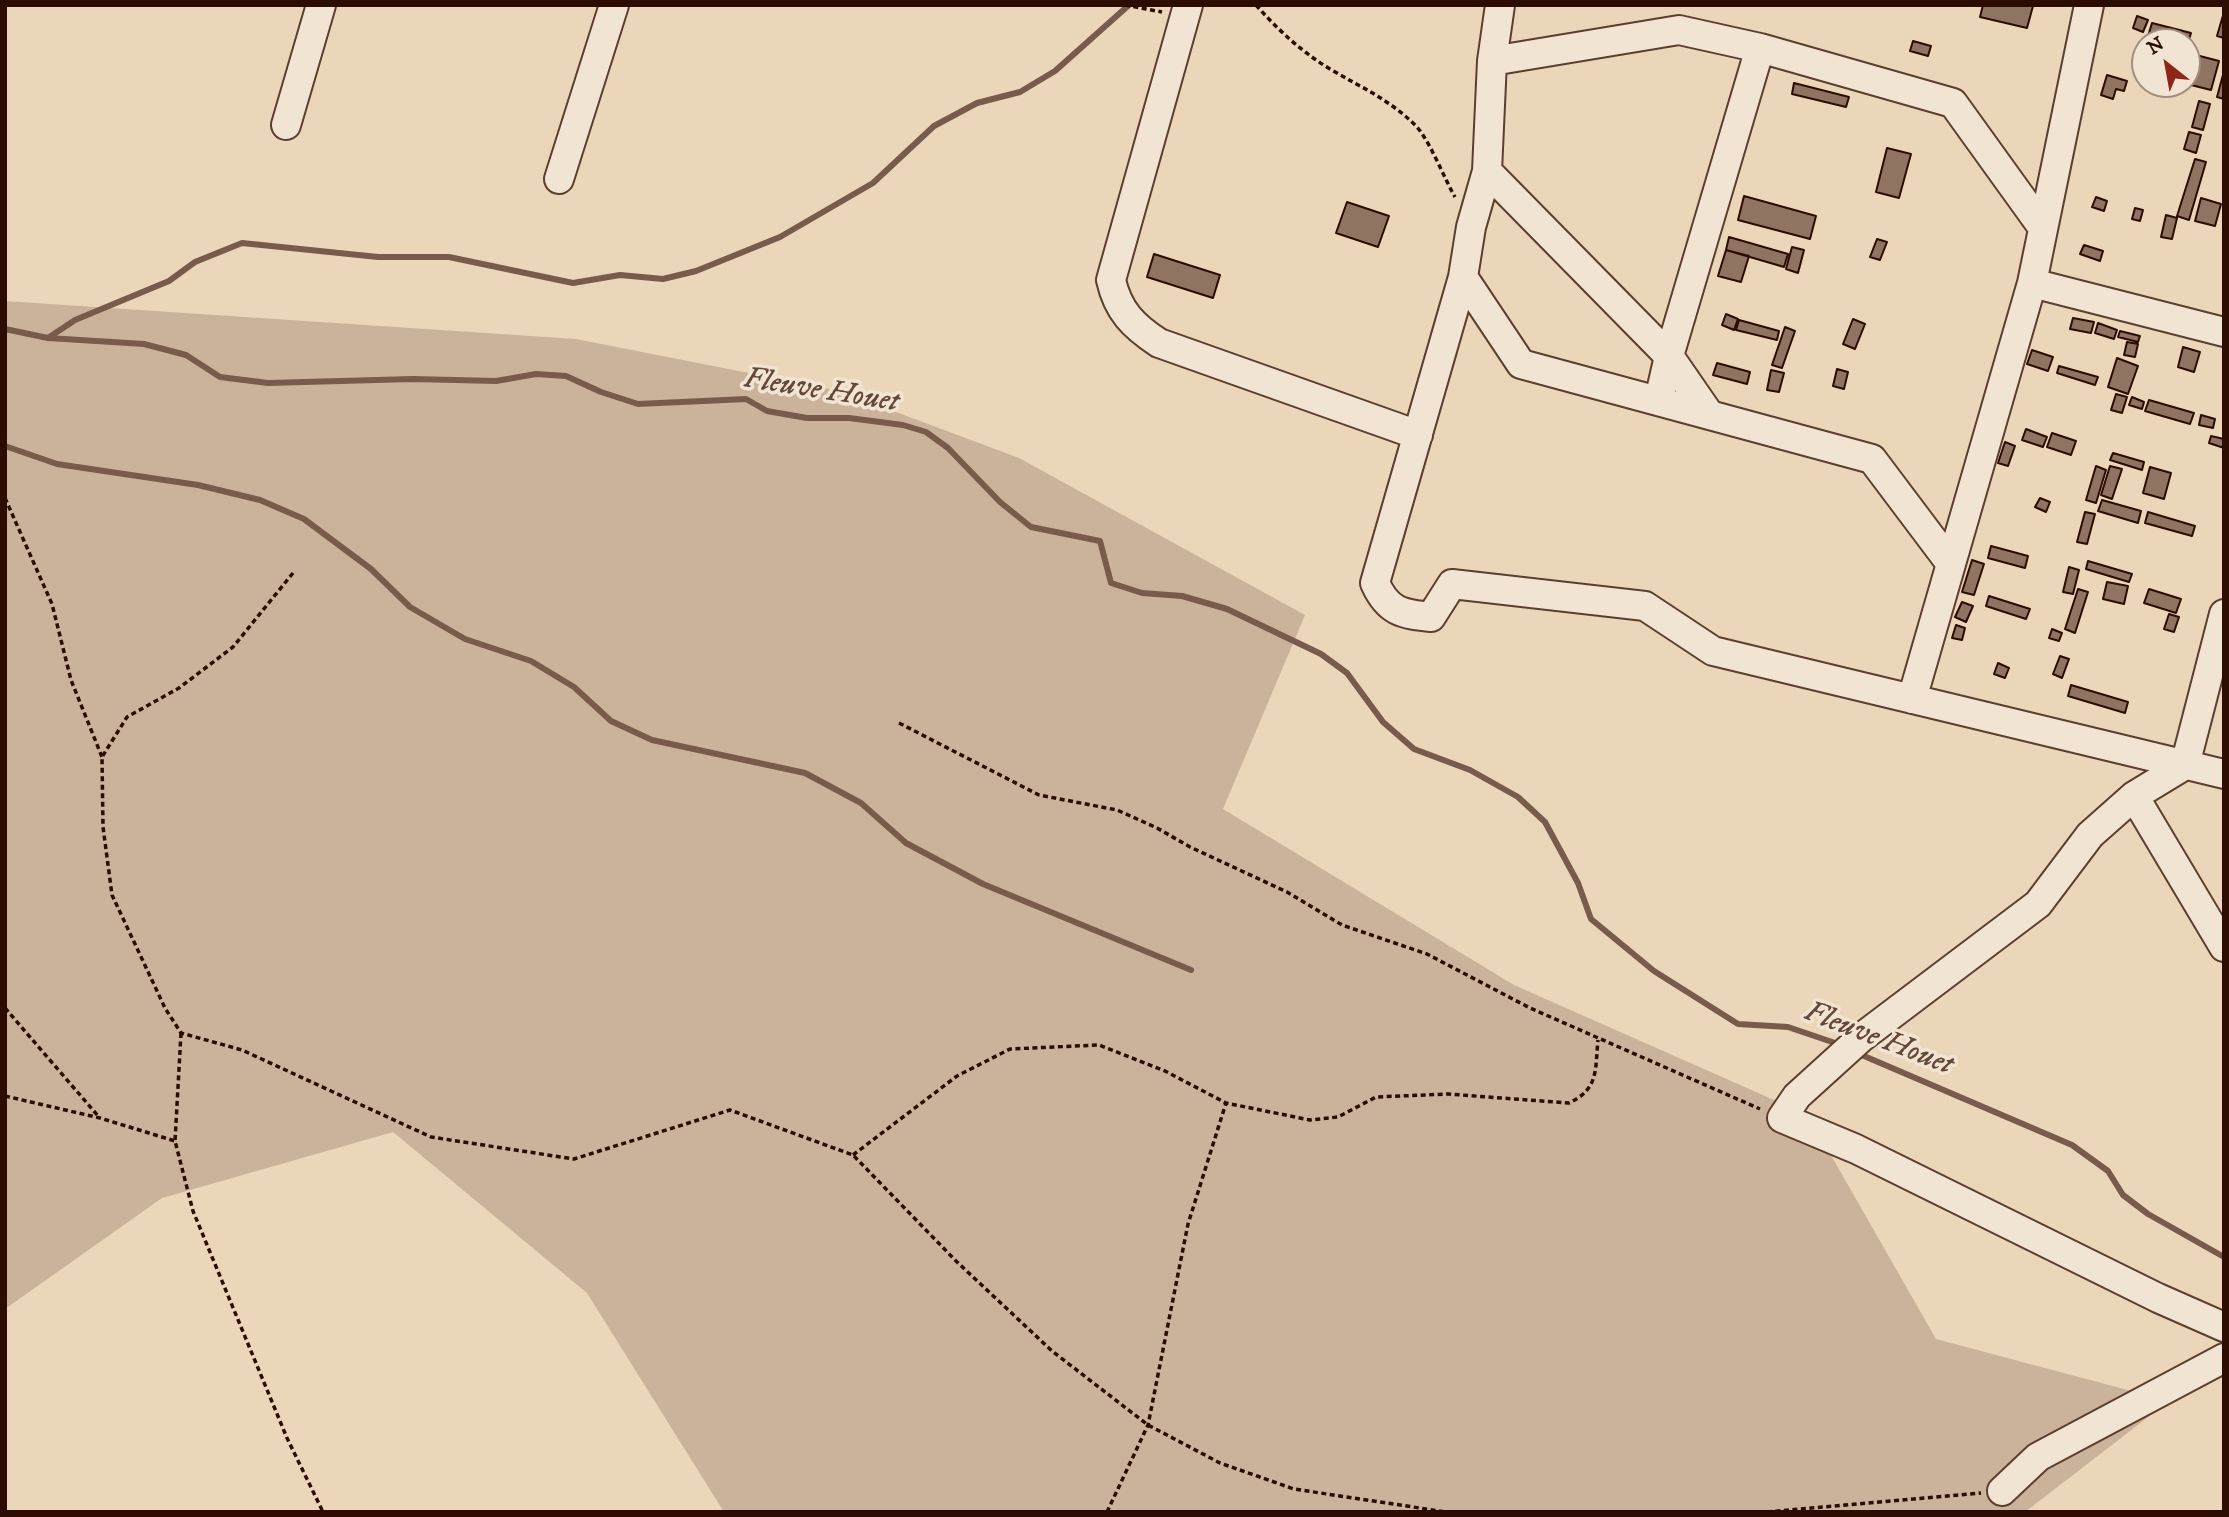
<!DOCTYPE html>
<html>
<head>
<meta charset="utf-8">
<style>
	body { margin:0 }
	#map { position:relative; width:2229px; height:1517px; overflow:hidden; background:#ebd6ba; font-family:"IM FELL DW Pica",serif }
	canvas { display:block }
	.frame { position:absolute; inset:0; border:7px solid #2c0b01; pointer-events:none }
	.north { position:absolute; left:2131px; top:28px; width:70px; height:70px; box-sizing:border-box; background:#f2e4d2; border:2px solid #a38d7e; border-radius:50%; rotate:329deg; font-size:19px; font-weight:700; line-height:28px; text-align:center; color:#2c0b01 }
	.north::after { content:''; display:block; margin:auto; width:24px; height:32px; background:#8f2418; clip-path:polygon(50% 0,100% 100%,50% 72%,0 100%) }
</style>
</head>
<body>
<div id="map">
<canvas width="2229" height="1517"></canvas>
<div class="frame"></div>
<div class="north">N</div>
</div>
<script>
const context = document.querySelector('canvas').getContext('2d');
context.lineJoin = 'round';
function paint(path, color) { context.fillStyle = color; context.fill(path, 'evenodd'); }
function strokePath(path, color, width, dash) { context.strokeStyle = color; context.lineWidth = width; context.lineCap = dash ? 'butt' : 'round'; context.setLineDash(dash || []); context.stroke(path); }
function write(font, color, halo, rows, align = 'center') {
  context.font = font + ' "IM FELL DW Pica",serif'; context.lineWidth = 7; context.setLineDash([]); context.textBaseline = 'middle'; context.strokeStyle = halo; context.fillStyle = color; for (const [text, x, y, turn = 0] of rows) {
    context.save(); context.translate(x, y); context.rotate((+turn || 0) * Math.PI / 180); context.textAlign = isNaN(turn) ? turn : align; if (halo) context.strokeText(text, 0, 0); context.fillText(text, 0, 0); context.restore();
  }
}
const green = new Path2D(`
	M5,301L576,339L840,391L1019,458L1305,615L1223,809L1514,985L1808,1115L1936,1339L2169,1401L2025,1512H724L587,1293L393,1132L162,1198L5,1309Z`);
const stream = new Path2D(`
	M5,329L48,338L144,344L186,355L220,377L268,383L413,379L496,381L536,374L566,376L601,392L638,404L746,399L767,411L807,418H849L903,425L926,432L948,448L1000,502L1031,527L1100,541L1111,583L1142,593L1182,596L1227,609L1321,654L1347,673L1383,722L1414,749L1470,770L1518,797L1545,822L1578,883L1591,919L1654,971L1738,1024L1788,1027L1841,1045
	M48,338L75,320L169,281L195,262L242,243L378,257H449L573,283L620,275L663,279L696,271L780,237L873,183L934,126L977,103L1020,92L1055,71L1129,5
	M5,446L57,464L198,485L260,500L304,519L371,569L410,607L465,639L531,661L574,687L611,721L652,740L805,773L861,803L906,843L983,884L1191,970
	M1857,1053L2072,1145L2108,1171L2123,1195L2148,1214L2224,1257`);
const building = new Path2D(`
	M1983,5H2028L2033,6L2027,28L1980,17Z
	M2224,12V38L2217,36Z
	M2137,16L2148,20L2143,32L2133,28Z
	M2152,23L2191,33L2188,43L2149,33Z
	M1913,41L1931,46L1928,56L1910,51Z
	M2192,54L2219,61L2211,90L2187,84Z
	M2224,71V99L2217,97Z
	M2107,75L2127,81L2124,91L2116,89L2113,99L2101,95Z
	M1794,83L1849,97L1846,107L1792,94Z
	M2199,101L2210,104L2203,130L2192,127Z
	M2189,132L2201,135L2196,153L2184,149Z
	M1887,148L1911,154L1899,198L1876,192Z
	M2195,159L2206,162L2189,220L2177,216Z
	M1744,196L1816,216L1810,239L1738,220Z
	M2096,197L2107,201L2104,211L2092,207Z
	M2201,198L2221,204L2215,226L2195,221Z
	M1347,202L1389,216L1378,247L1336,233Z
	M2135,208L2143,210L2140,221L2132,219Z
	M2166,215L2177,218L2172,239L2161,237Z
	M1729,237L1788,254L1784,267L1726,250Z
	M1877,239L1887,242L1880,260L1870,257Z
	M2084,245L2103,251L2100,261L2080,254Z
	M1792,247L1804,250L1798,273L1786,269Z
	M1726,250L1749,256L1741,282L1718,276Z
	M1154,254L1220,275L1213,298L1147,277Z
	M1726,314L1738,319L1734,330L1722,325Z
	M2073,318L2094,322L2091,333L2070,329Z
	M1853,319L1865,324L1855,349L1843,344Z
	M1739,320L1779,331L1777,340L1736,330Z
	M2098,323L2117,330L2114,339L2095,333Z
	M1785,327L1795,331L1782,368L1772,365Z
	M2120,331L2140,336L2138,342L2118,337Z
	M2127,342L2138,344L2135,357L2124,355Z
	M2183,347L2200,352L2194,372L2178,367Z
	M2032,350L2053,357L2048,371L2027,364Z
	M2117,358L2138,366L2128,394L2108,387Z
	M1717,363L1750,372L1747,384L1713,375Z
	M2059,366L2098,377L2095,385L2057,373Z
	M1837,369L1848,372L1844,389L1833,386Z
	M1771,370L1784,373L1779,392L1767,390Z
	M2116,394L2127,397L2122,413L2111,410Z
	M2132,397L2144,402L2142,409L2129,405Z
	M2149,400L2194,413L2190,424L2145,411Z
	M2201,415L2215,419L2213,428L2199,425Z
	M2026,429L2047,437L2043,447L2022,440Z
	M2052,433L2076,441L2071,455L2047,447Z
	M2211,436L2224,439V448L2209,443Z
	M2005,442L2015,446L2008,466L1998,463Z
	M2113,453L2144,462L2142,470L2110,460Z
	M2096,466L2106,470L2096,503L2086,500Z
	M2110,466L2122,469L2112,499L2101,495Z
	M2150,467L2171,473L2164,499L2143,493Z
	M2040,498L2050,502L2046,512L2035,507Z
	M2102,500L2141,511L2138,523L2098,511Z
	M2085,512L2095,514L2087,544L2077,542Z
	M2148,512L2195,526L2192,536L2145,523Z
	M1991,546L2028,556L2025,568L1988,558Z
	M1972,560L1984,564L1974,595L1962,592Z
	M2088,561L2132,574L2129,582L2086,569Z
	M2069,567L2079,570L2073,594L2063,592Z
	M2107,582L2128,586L2124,604L2103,599Z
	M2078,589L2088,592L2075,633L2065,629Z
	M2149,589L2181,599L2176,613L2144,603Z
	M1989,596L2030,609L2026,619L1986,606Z
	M1962,602L1973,606L1966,622L1955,617Z
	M2169,614L2179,617L2174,632L2164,629Z
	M1956,625L1965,628L1962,640L1952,638Z
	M2052,629L2062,633L2059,641L2049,638Z
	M2060,656L2069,659L2062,678L2053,674Z
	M1998,663L2009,668L2005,678L1994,674Z
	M2071,685L2128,702L2125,713L2068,696Z`);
const path = new Path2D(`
	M1125,5L1162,12
	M1256,5C1278,30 1302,52 1330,69C1362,88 1389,99 1416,126C1430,141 1444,178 1455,197
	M5,498L52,604L71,680L102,757
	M293,573L233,647L179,688L127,717L102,757L103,827L112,895L165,1008L181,1033L242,1050L431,1137L574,1159L730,1110L853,1155L956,1261L1052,1351L1148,1425L1220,1463L1294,1489L1446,1512
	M899,723L1039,795L1117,810L1157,828L1190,847L1287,892L1342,925L1427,954L1530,1008L1760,1109
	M5,1008L99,1117
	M181,1033L175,1141L193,1211L287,1438L323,1512
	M5,1096L100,1118L175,1141
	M853,1155L957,1076L1010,1049L1099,1045L1165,1071L1226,1103L1310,1120L1338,1117L1376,1097L1448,1094L1569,1103C1599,1089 1595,1070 1598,1040
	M1107,1512L1148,1425L1188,1224L1226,1103
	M1767,1512L1981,1493`);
const minor = new Path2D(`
	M1188,5L1111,280C1118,311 1133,326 1159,343L1418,435
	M1500,5L1492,61L1487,171L1471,227L1463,277L1375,583C1388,612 1402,614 1431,617L1452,584L1645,606L1713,651L2224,774
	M1492,61L1679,30L1760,48L1953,103L2043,228
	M286,125L321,5
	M1487,171L1669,356L1709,414
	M559,179L614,5
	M1463,277L1521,364L1872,459L1951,564
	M2032,283L2224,332
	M1659,400L1669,356L1760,48
	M2224,614L2185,765L2134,796L2090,835L2038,904L1862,1037L1797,1096L1782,1118L1856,1149L2158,1298L2224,1327
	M1912,699L2032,283L2089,5
	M2134,796L2224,947
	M2002,1491L2038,1457L2224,1358`);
const waterNames = [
	["Fleuve Houet",821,392,9],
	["Fleuve Houet",1878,1040,21]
];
paint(green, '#cbb39b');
strokePath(stream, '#785b4a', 6);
paint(building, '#8f7561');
strokePath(building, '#2c0b01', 2);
strokePath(minor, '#5c3e2f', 32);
strokePath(path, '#2c0b01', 3.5, [5, 3.5]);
strokePath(minor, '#f2e4d2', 28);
write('italic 30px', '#654738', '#f2e4d2', waterNames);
</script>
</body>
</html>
